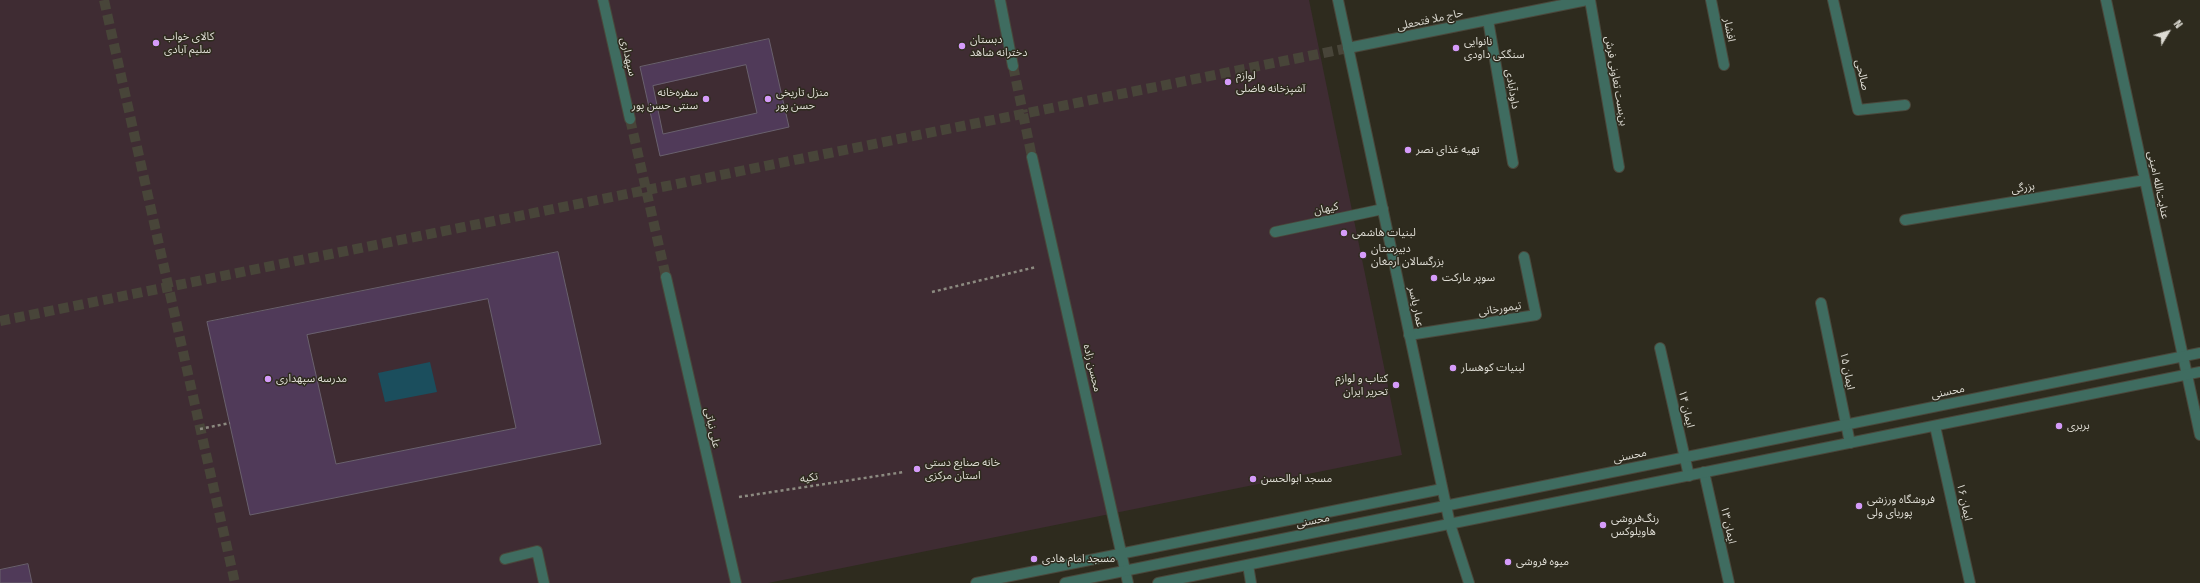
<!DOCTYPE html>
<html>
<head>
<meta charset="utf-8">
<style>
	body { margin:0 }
	#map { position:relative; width:2200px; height:583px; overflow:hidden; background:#2e2b1e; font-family:"Fira Sans Condensed",sans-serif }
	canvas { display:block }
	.north { position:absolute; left:2148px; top:12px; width:40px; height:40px; -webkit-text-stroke:3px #2e2b1e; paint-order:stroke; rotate:52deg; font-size:11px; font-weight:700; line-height:16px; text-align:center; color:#dddbd3 }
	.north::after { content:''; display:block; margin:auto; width:14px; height:18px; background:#dddbd3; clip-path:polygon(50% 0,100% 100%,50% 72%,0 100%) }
</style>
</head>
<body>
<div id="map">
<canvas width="2200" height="583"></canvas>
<div class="north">N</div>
</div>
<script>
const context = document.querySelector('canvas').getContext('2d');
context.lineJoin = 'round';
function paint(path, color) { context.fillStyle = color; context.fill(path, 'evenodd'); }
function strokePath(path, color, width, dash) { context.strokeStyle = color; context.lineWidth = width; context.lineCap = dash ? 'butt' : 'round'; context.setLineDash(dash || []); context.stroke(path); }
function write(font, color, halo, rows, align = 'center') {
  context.font = font + ' "Fira Sans Condensed","Noto Sans Arabic",sans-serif'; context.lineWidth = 3; context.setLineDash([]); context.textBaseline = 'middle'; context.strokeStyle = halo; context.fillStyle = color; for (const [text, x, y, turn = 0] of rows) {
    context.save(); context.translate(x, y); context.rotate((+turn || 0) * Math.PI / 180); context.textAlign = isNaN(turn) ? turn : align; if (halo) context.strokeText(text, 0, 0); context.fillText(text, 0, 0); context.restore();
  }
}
const commercial = new Path2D(`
	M0,0H1309L1402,455L768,583H0Z`);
const water = new Path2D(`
	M430,362L437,392L385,402L378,373Z`);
const building = new Path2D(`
	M769,39L789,127L660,156L640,67ZM746,65L757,113L663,134L653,86Z
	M558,252L601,444L250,515L207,322ZM488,299L516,428L336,464L307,335Z
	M28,564L32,583H0V570Z`);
const pedestrianTunnel = new Path2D(`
	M104,0L235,583
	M1013,66L1023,113
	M1023,114L1032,157
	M630,119L666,277
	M0,321L1348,48`);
const path = new Path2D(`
	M932,292L1036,267
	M200,429L230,423
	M739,497L904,472`);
const pedestrian = new Path2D(`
	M603,0L630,119
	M1000,0L1013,66
	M1032,157L1128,583
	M666,277L736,583
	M976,583L1442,489`);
const minor = new Path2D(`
	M1590,0L1619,167
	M1711,0L1724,65
	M1833,0L1858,110L1905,105
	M2106,0L2200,435
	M1488,20L1513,163
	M1348,48L1587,0
	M1905,220L2145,180
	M1275,232L1383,209
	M1821,303L1850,443
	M1409,335L1536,315L1524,257
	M1660,348L1689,476
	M1935,426L1970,583
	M1704,472L1729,583
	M1450,524L1469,583
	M505,559L537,551L544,583
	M1248,565L1251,583`);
const tertiary = new Path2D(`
	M1338,0L1450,524
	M1065,583L2200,353
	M1158,583L2200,372`);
const markers = [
	[156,43,4,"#d59bfa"],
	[962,46,4,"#d59bfa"],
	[1456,48,4,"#d59bfa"],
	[1228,82,4,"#d59bfa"],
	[706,99,4,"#d59bfa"],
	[768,99,4,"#d59bfa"],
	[1408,150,4,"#d59bfa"],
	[1344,233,4,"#d59bfa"],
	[1363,255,4,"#d59bfa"],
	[1434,278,4,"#d59bfa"],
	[1453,368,4,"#d59bfa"],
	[268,379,4,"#d59bfa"],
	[1396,385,4,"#d59bfa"],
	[2059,426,4,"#d59bfa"],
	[917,469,4,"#d59bfa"],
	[1253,479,4,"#d59bfa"],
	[1859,506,4,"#d59bfa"],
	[1603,525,4,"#d59bfa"],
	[1034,559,4,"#d59bfa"],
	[1508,562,4,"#d59bfa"]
];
const streetNames = [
	["حاج ملا فتحعلی",1430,20,-12],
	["افشار",1729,30,79],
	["سپهداری",628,57,77],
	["صالحی",1862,75,77],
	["بن‌بست تعاونی فرش",1616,81,80],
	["داودآبادی",1512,89,80],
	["عنایت‌الله امینی",2158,185,78],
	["بزرگی",2023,188,-9],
	["کیهان",1326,209,-12],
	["عمار یاسر",1416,307,78],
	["تیمورخانی",1500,309,-9],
	["محسن زاده",1092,368,77],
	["ایمان ۱۵",1847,371,79],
	["محسنی",1948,392,-12],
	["ایمان ۱۴",1686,409,77],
	["علی نباتی",712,428,77],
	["محسنی",1630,456,-12],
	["تکیه",809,478,-9],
	["ایمان ۱۶",1964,502,78],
	["محسنی",1313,521,-11],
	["ایمان ۱۳",1728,525,78]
];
const poiNames = [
	["کالای خواب",164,37],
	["سلیم آبادی",164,50],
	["دبستان",970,40],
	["دخترانه شاهد",970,53],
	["نانوایی",1464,42],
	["سنگکی داودی",1464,55],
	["لوازم",1236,76],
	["آشپزخانه فاضلی",1236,89],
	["سفره‌خانه",698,93,"right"],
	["سنتی حسن پور",698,106,"right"],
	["منزل تاریخی",776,93],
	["حسن پور",776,106],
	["تهیه غذای نصر",1416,150],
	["لبنیات هاشمی",1352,233],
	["دبیرستان",1371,249],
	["بزرگسالان ارمغان",1371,262],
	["سوپر مارکت",1442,278],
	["لبنیات کوهسار",1461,368],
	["مدرسه سپهداری",276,379],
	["کتاب و لوازم",1388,379,"right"],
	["تحریر ایران",1388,392,"right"],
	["بربری",2067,426],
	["خانه صنایع دستی",925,463],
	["استان مرکزی",925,476],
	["مسجد ابوالحسن",1261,479],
	["فروشگاه ورزشی",1867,500],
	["پوریای ولی",1867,513],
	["رنگ‌فروشی",1611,519],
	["هاویلوکس",1611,532],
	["مسجد امام هادی",1042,559],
	["میوه فروشی",1516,562]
];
paint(commercial, '#3f2c33');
paint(water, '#1b4e5d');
paint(building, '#503a59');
strokePath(building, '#69606d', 1);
strokePath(pedestrianTunnel, '#484539', 10, [10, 5]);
strokePath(pedestrian, '#4a473b', 12);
strokePath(minor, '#4a473b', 12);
strokePath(tertiary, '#4a473b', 12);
strokePath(path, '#8c8a80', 2.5, [3, 3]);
strokePath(pedestrian, '#3f6c60', 10);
strokePath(minor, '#3f6c60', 10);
strokePath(tertiary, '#3f6c60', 10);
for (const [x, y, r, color] of markers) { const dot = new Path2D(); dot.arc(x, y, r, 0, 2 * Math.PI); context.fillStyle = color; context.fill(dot); strokePath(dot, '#2e2b1e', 1.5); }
write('11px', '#dddbd3', '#2e2b1e', streetNames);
write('11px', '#dddbd3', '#2e2b1e', poiNames, 'left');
</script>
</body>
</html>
